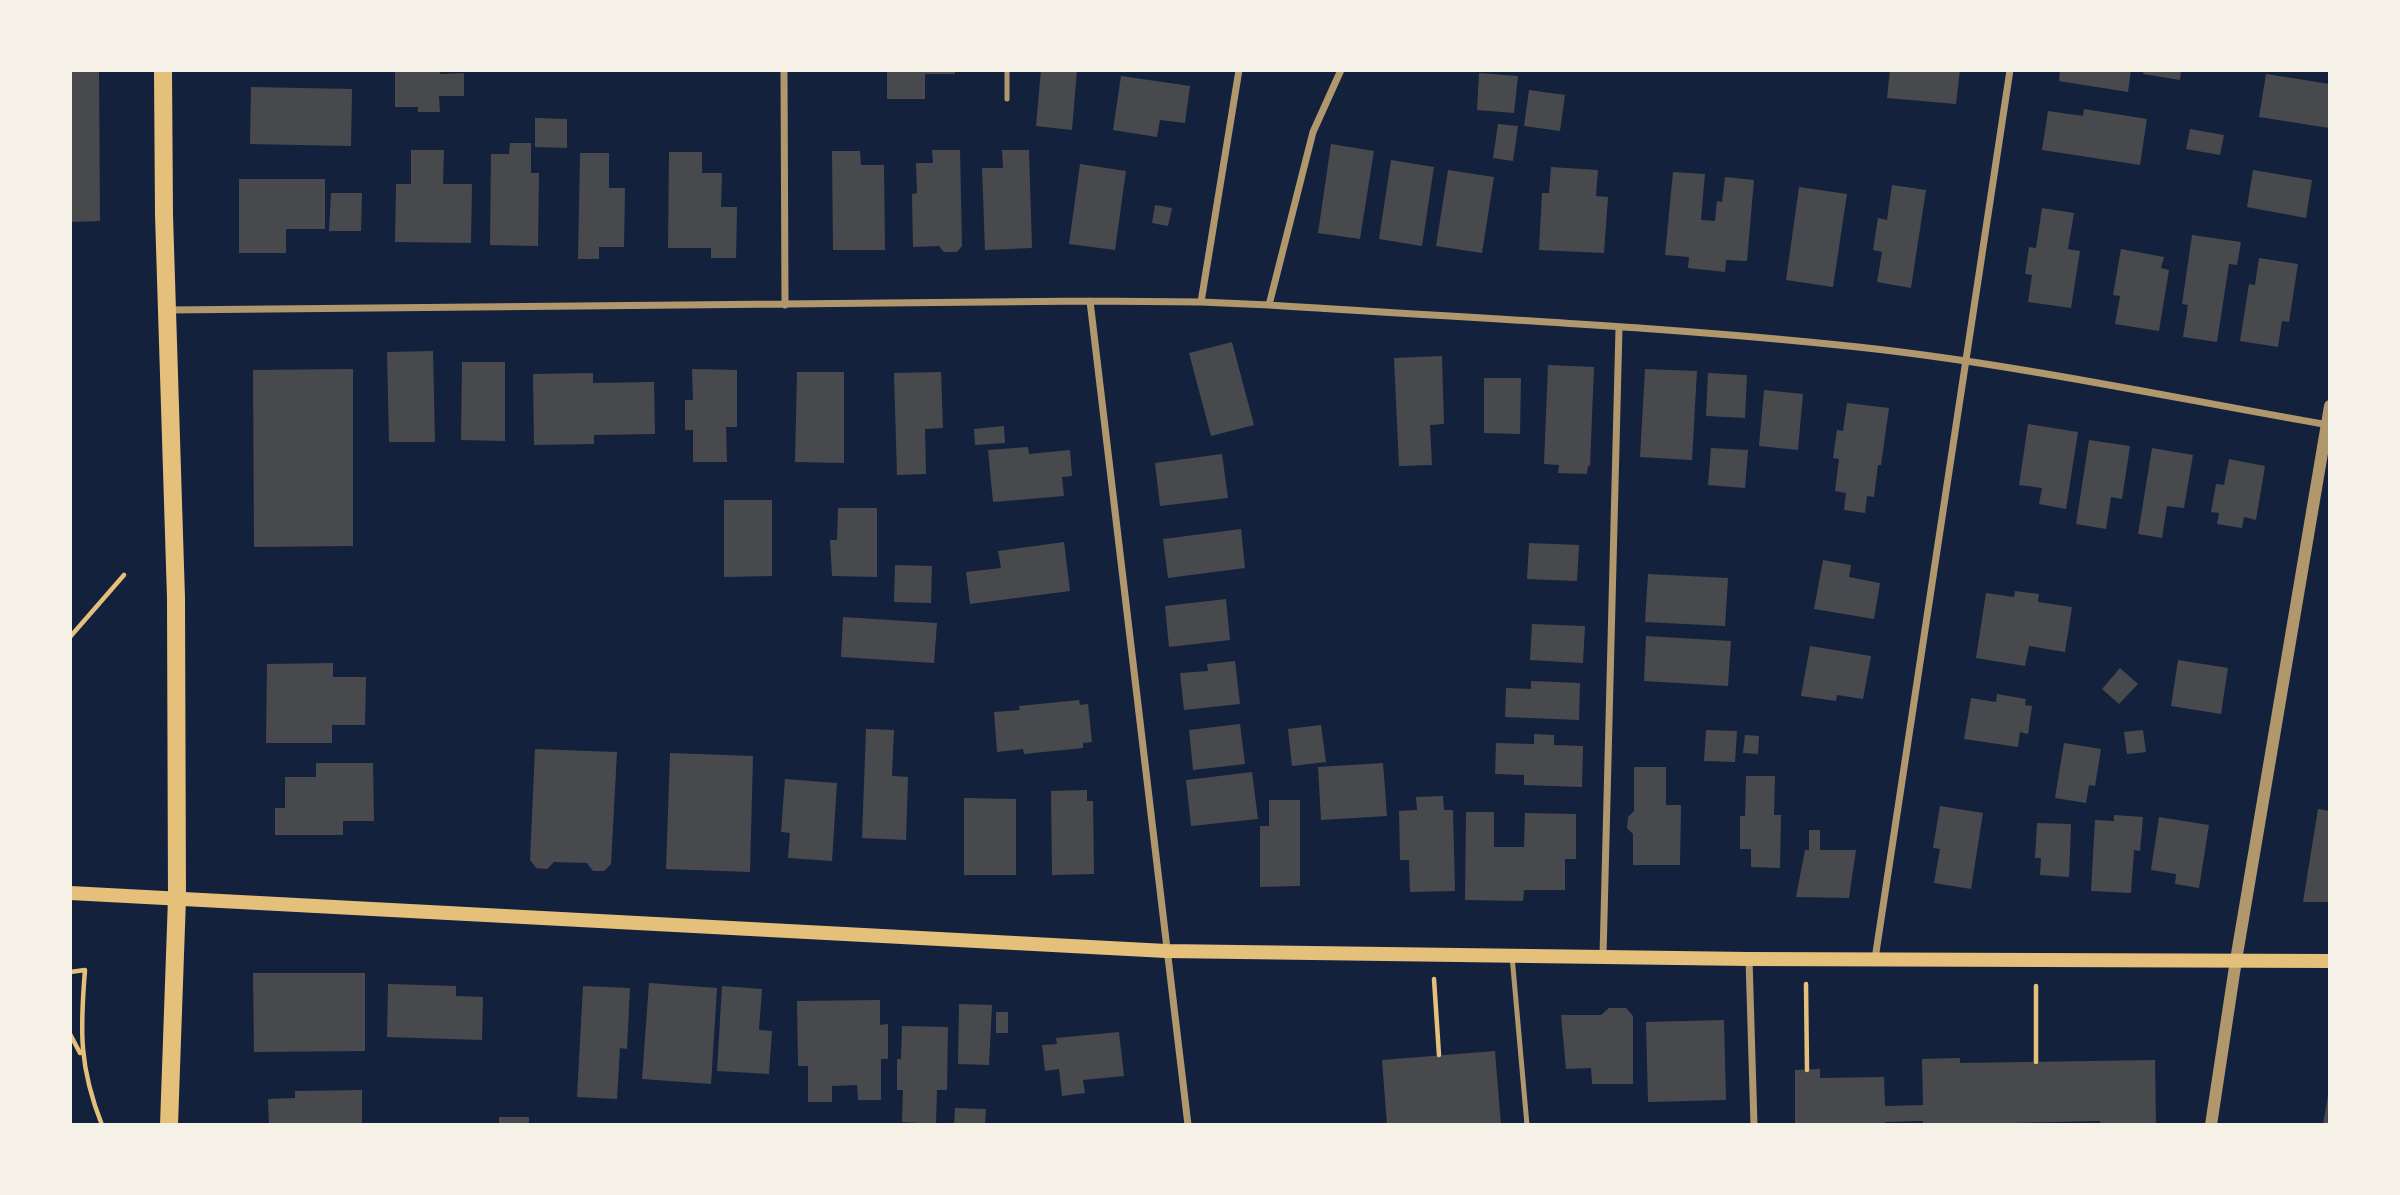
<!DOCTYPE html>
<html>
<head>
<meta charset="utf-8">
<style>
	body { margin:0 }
	#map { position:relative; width:2400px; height:1195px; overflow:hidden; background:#14213d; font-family:"DejaVu Sans",sans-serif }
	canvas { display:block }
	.frame { position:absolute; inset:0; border:72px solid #f6f1e7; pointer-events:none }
</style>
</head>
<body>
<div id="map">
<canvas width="2400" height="1195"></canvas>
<div class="frame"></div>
</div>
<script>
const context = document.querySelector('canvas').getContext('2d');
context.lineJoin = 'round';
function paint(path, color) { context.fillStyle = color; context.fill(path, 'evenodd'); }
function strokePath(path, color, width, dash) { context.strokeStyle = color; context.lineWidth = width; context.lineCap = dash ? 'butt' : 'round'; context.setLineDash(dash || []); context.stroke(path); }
const building = new Path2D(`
	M70,70H99L100,221L70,222Z
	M395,70H440V74L464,73V96H439L440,112H418V107H395Z
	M887,70H955V74H925V99H887Z
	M1041,70H1077L1072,130L1036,126Z
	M1890,70H1960L1956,104L1887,98Z
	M2060,70H2131L2128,92L2059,81Z
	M2144,70H2181L2180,80L2143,74Z
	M1479,73L1518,76L1514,113L1477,110Z
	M2266,74L2330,84L2329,128L2259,117Z
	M1121,76L1190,86L1185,123L1160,120L1157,137L1113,130Z
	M251,87L352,89L351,146L250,144Z
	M1529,90L1565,95L1560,131L1524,126Z
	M2084,109L2147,119L2140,165L2042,150L2048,111L2083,116Z
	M535,118L567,119V148L535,147Z
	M1498,124L1518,126L1513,161L1493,158Z
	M2190,129L2224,135L2220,155L2186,149Z
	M510,143H531V173H539L538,246L490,245L491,154H509Z
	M1331,144L1374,151L1360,239L1318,233Z
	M411,150H444L443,184H472L471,243L395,242L396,184H411Z
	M932,150H960L962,246L957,252H944L939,246L913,247L912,194L917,193L916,163H933Z
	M1002,150H1029L1032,248L985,250L982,168H1003Z
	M832,151H860L861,165H884L885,250H833Z
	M669,152H702V173H722L721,207H737L736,258H711V248H668Z
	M580,153H609V188H625L624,247H599V259H578Z
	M1391,160L1434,167L1422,246L1379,239Z
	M1080,164L1126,171L1115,250L1069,244Z
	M1551,167L1598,170L1596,196L1608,197L1604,253L1539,250L1542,193H1549Z
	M1448,170L1494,177L1482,253L1436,246Z
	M2253,170L2312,180L2306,218L2247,207Z
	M1673,172L1705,174L1701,220L1715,221L1717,201L1722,202L1725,177L1754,180L1747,261L1726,260L1725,272L1688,268L1689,257L1665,255Z
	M239,179H325V229H286V253H239Z
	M1892,185L1926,190L1911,288L1877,282L1882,252L1873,250L1878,218L1887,220Z
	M1799,187L1847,194L1833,287L1786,280Z
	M331,193H362L361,231H329Z
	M1155,205L1172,208L1168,226L1152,223Z
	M2042,208L2074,213L2068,249L2080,251L2071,308L2028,302L2032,275L2025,274L2029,247L2036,248Z
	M2192,235L2241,242L2237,265L2229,264L2217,342L2183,337L2188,305L2182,304Z
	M2121,249L2164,257L2161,268L2169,270L2159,331L2115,324L2120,296L2113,295Z
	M2259,258L2298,264L2289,322L2282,321L2278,347L2240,341L2249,284L2255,285Z
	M1232,342L1254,425L1211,436L1189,353Z
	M433,351L435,442H389L387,352Z
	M1442,356L1444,424L1430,425L1432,465L1399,466L1394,358Z
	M462,362H505V441L461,440Z
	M1548,365L1594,367L1590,466H1588L1587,474L1558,473L1559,465L1544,464Z
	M353,369V546L254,547L253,370Z
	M692,369L737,370V427H726L727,462H693V430H685V400H693Z
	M1645,369L1697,371L1692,460L1640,457Z
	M797,372H844V463L795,462Z
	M941,372L943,428L925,429L926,474L897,475L894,373Z
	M593,373V383L654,382L655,434L594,435V444L534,445L533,374Z
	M1708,373L1747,375L1745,418L1706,416Z
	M1484,378H1521L1520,434L1484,433Z
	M1764,390L1803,394L1798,450L1759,446Z
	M1847,403L1889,408L1881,465H1878L1874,497L1867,496L1865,513L1844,510L1846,493L1835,491L1839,459L1833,458L1837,430L1843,431Z
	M2028,424L2078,432L2066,509L2039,504L2042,488L2019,485Z
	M1004,426L1005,443L975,445L974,429Z
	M2089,440L2130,446L2122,499L2111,497L2106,529L2076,524Z
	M1028,447L1029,454L1070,450L1072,476L1062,477L1064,496L993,502L988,450Z
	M1711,448L1748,450L1745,488L1708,485Z
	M2152,448L2193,455L2184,508L2167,506L2162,538L2138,534Z
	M1222,454L1228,498L1160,506L1155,463Z
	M2229,459L2265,466L2256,520L2244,517L2242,528L2217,524L2219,513L2211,512L2216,484L2224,485Z
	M724,500H772V576L724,577Z
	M838,508H877V577L832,576L830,540H837Z
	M1241,529L1245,568L1168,578L1163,539Z
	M1064,542L1070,591L970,604L966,572L1001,568L998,551Z
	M1529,543L1579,545L1577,581L1527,579Z
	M1823,560L1851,565L1849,577L1880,583L1874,619L1814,609Z
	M895,565L932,566L931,603L894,602Z
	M1648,574L1728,578L1725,626L1645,622Z
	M2015,591L2039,594L2038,602L2072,607L2065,652L2029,646L2025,666L1976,658L1986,593L2014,597Z
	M1226,599L1230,640L1169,647L1165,606Z
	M843,617L937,623L934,663L841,657Z
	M1532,624L1585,626L1583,663L1530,660Z
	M1646,636L1731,641L1728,686L1644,681Z
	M1810,646L1871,656L1863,699L1837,695L1836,701L1801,696Z
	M2178,660L2228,668L2221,714L2171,706Z
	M1235,661L1240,704L1184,710L1180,673L1208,671L1207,664Z
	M333,663V677H366L365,725H332V743H266L267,664Z
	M2120,668L2138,684L2119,704L2102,689Z
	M1531,681L1580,683L1579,720L1505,717L1506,688L1531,689Z
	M1997,694L2026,699L2025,705L2032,706L2028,734L2020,732L2018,747L1964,739L1971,698L1996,702Z
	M1079,700L1080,705L1088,704L1092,742L1083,743V748L1024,754L1023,749L997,752L994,712L1020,710L1019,706Z
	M1240,724L1245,764L1193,770L1189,730Z
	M1321,725L1326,762L1292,766L1288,729Z
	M866,729L894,730L892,776L908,777L906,840L862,838Z
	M1706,730L1737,731L1735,762L1704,761Z
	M2143,730L2146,752L2127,754L2124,732Z
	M1534,734L1554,735V745L1583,746L1582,787L1524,785V775L1495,774L1496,743L1534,744Z
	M1745,735L1759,736L1758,754L1743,753Z
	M2064,743L2101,749L2095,786L2089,785L2086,803L2055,798Z
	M535,749L617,752L611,864L604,871H593L587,863L554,862L547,869L536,868L530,860Z
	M670,753L753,756L750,872L666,869Z
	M316,763H373L374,821H343V835H275V808H285V777H316Z
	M1383,763L1387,816L1321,820L1318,767Z
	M1634,767H1666V805H1681L1680,865H1633V834L1627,828L1628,817L1634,811Z
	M1252,772L1258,819L1191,826L1186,780Z
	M1746,776H1775L1774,815H1781L1780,868L1751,867V849H1740V816H1745Z
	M785,779L837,783L832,861L788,858L790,833L781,832Z
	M1087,790V801H1093L1094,874L1052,875L1051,791Z
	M1443,796L1444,810H1453L1455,891L1410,892L1409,860H1400L1399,811L1417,810L1416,797Z
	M964,798L1016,799V875H964Z
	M1269,800H1300V886L1260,887V826H1269Z
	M1940,806L1983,813L1971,889L1934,883L1940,849L1933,848Z
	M2318,809L2330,811V902H2303Z
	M1466,812H1494V847H1524L1525,813L1576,814V859H1565V890H1524L1523,901L1465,900Z
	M2114,815L2143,817L2140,851L2134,850L2131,893L2091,891L2095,820L2114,821Z
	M2159,817L2209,825L2199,888L2175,884L2176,874L2151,870Z
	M2037,823L2071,824L2069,877L2040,875L2041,858H2035Z
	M1809,830H1820V850H1856L1849,898L1796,897L1805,850H1809Z
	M253,973H365V1051L254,1052Z
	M649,983L717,988L711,1084L642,1079Z
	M388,984L456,986V996L483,997L482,1040L387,1037Z
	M583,986L630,988L627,1049L620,1048L617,1099L577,1097Z
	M722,986L762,989L759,1030L772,1031L769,1074L717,1071Z
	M880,1000V1025L888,1024V1059H881V1100H858L857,1085L832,1086V1102H808V1066H798L797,1001Z
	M959,1004L992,1005L989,1065L958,1064Z
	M1609,1008H1626L1633,1016V1084H1592L1591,1068L1566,1069L1561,1015H1601Z
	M996,1012H1008V1033H996Z
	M1724,1020L1726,1100L1648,1102L1646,1022Z
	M902,1026L948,1027L947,1090H937L936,1124L902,1122L903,1090H897V1059H901Z
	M1119,1032L1124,1076L1083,1080L1085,1093L1062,1096L1059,1069L1045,1071L1042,1045L1057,1044L1056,1038Z
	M1495,1051L1501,1125H1387L1382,1060Z
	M1960,1058V1063L2155,1060L2156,1125H2101L2100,1121L1923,1125V1121L1885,1122V1125H1795V1070L1820,1069V1078L1884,1077L1885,1106L1923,1105L1922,1059Z
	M2329,1089L2330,1125H2323Z
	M362,1090V1125H269L268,1099L295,1098V1091Z
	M955,1108L986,1109L985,1125H954Z
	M499,1117H529V1125H499Z`);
const path = new Path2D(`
	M70,637L124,575
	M70,972L85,970C80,1031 79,1067 102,1125
	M1434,979L1439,1055
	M1806,984L1807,1070
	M70,1034L80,1053
	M2036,1062V986`);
const service = new Path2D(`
	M1007,70V99
	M1512,956L1527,1125`);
const minor = new Path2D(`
	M784,70L785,305
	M1090,301L1188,1125
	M1201,302L1239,70
	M1269,305L1313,132L1341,70
	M169,310L1090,301L1201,302L1269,305C1466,318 1663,326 1858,347C2016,364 2173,398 2329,425
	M1603,956L1619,328
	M1749,959L1754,1125
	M1875,959L2010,70`);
const tertiary = new Path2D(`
	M2211,1125L2236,960L2330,406`);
const secondary = new Path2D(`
	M70,893L1166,951L1749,959L2330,961`);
const primary = new Path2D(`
	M163,70L164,215L176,598L177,898L169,1125`);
paint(building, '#48494c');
strokePath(path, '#e5c07b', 4.5);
strokePath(service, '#b1986c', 5);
strokePath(minor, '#b1986c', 7);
strokePath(tertiary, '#b1986c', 12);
strokePath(secondary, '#e5c07b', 14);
strokePath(primary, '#e5c07b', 18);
</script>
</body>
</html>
